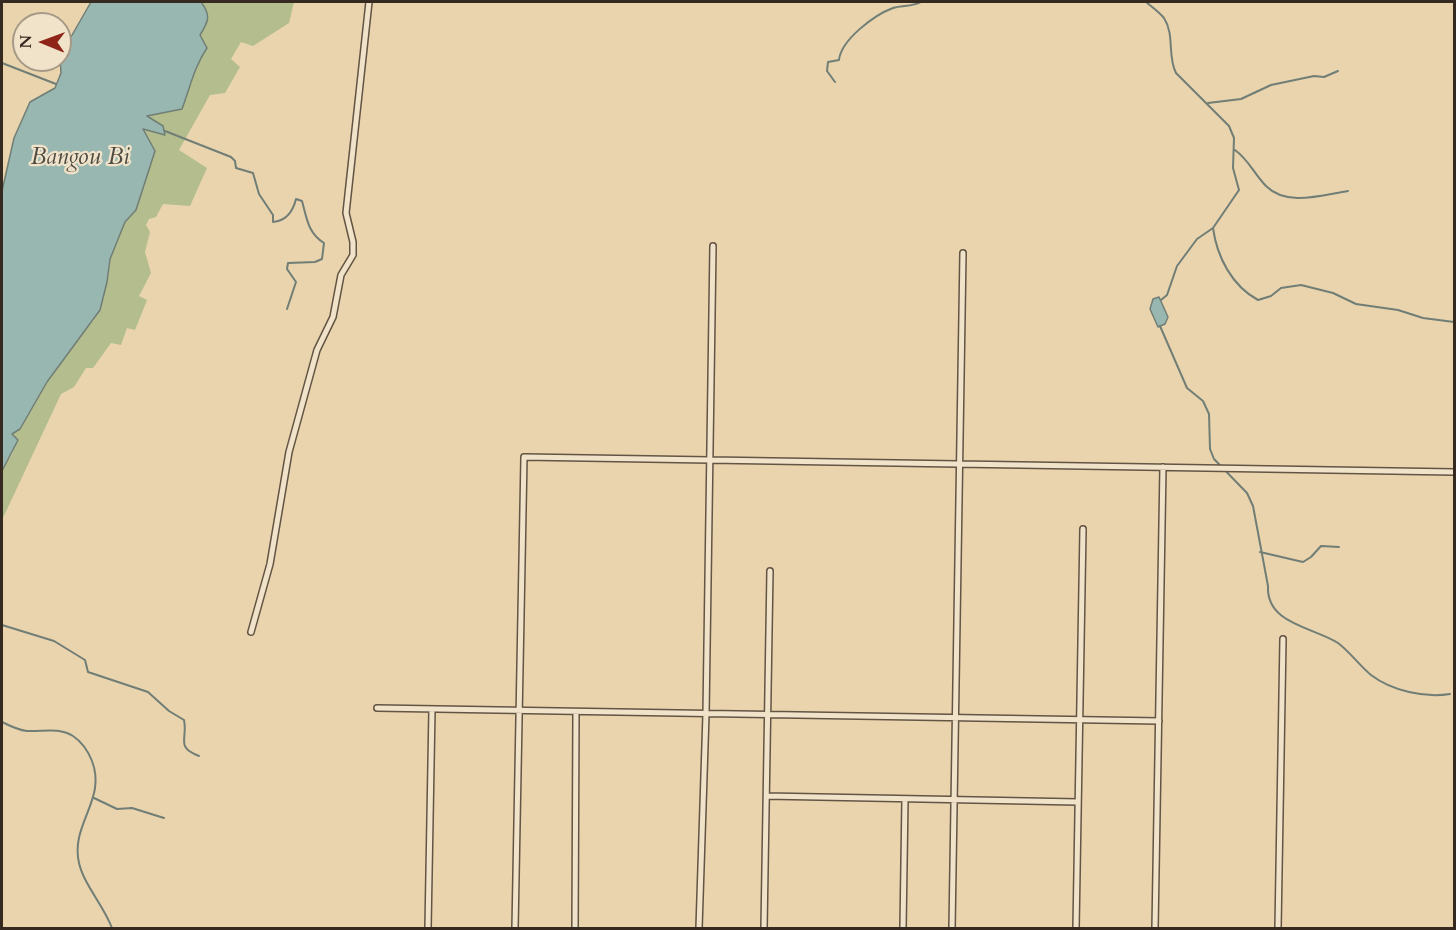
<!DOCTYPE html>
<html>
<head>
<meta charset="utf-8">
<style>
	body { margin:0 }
	#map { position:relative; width:1456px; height:930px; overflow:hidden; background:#e9d4ae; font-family:Cardo,serif }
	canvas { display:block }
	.frame { position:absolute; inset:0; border:3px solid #36291f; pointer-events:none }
	.north { position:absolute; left:12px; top:12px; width:60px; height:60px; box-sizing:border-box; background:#f1e3ca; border:2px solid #a69986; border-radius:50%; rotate:271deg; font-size:16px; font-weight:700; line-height:24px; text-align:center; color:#36291f }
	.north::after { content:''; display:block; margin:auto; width:21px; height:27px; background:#8f2418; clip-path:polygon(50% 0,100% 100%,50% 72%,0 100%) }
</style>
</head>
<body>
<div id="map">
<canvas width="1456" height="930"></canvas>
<div class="frame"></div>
<div class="north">N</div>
</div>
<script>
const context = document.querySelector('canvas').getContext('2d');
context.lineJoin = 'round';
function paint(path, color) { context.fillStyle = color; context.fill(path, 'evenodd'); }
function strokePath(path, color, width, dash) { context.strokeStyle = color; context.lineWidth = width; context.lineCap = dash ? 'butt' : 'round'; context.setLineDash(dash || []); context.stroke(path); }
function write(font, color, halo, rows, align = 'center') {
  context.font = font + ' Cardo,serif'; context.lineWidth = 4.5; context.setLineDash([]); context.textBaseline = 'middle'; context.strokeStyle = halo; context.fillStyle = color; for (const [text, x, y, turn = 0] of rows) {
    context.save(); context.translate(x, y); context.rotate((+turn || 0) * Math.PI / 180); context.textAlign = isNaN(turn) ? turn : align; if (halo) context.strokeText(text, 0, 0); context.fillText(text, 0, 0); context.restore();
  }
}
const green = new Path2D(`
	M201,2H294L289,23L253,46L241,42L231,59L240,67L225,93L210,95L179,150L207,168L190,206L163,204L156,217L149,219L146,225L150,232L145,252L151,273L139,296L147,300L135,330L127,328L121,345L111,343L93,368H86L74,387L61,394L2,520V471L13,452L11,434L20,429L32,405L79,336L94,320L107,282L110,259L125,222L136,210L143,129L165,134L163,126L147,116L191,85L195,66L207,49L200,35C209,22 211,15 201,2Z`);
const water = new Path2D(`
	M91,2H201C211,15 209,21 200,35L207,48C194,67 190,88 182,109L147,116L163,126L165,135L143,129L155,151L136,210L125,222L110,259L107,282L100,310L47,382L20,429L12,434L18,440L2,471V191L14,138L30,102L55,88L61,73L60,56Z
	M1159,297L1168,317L1165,324L1158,327L1150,309L1153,299Z`);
const stream = new Path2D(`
	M1146,2C1152,7 1159,12 1164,18C1175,35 1167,56 1176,73L1229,126L1234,138L1233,168L1239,190L1213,228L1197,239L1177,266L1167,295L1161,300
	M2,63L56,84
	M835,82L827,71L828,62L839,60C841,40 874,15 893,8C902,5 912,7 921,2
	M1208,103L1241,99L1271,85L1314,76L1324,77L1338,71
	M165,131L231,157L235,161L236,168L253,173L259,194L273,215V222C286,221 293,211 296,199L302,201C307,219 308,233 324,243L322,259L315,262L288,263L287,269L296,282L287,309
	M1235,150C1249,160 1254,174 1266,186C1287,207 1322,195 1348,191
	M1213,228C1217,257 1232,286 1258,300L1271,296L1281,288L1301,285L1333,293L1356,304L1398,310L1423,318L1454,322
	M1160,326L1187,388L1203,401L1209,414L1210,449L1214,459L1247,493L1253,506L1268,586C1266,624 1313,627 1338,643C1350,652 1359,665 1371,675C1392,691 1425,698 1450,694
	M1260,552L1303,562L1311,557L1321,546L1339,547
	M2,625L54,641L85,660L88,672L148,692L169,711L184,720C188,739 175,747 199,756
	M2,722C10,726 18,730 27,731C43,732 58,727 73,736C82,742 88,751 92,761C107,800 70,824 79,863C84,885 104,906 112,928
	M94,798L117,809L132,808L164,818`);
const minor = new Path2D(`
	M251,632L270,564L289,452L317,350L333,317L341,275L353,255V242L346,213L369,2
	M377,708L1159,721
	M767,796L1078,802
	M428,928L432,709
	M515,928L524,457L1454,472
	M575,928L576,712
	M699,928L706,714L713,246
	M764,928L770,571
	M903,928L905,799
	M952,928L963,253
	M1076,928L1083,529
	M1155,928L1163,467
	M1278,928L1283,639`);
const waterNames = [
	["Bangou Bi",80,158]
];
paint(green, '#b3bd8d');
paint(water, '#98b7b0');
strokePath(water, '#717e76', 1.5);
strokePath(stream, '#717e76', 2);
strokePath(minor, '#635443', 8);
strokePath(minor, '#f1e3ca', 5);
write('italic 24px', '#4e4c43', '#f1e3ca', waterNames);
</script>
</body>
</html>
